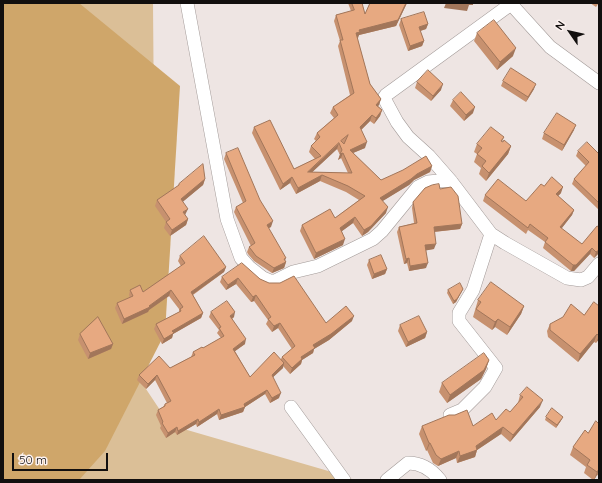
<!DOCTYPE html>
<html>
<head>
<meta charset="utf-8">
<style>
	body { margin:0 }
	#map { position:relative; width:602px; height:483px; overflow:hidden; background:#eee5e3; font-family:Quicksand,sans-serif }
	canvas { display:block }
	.frame { position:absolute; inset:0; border:4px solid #120f0e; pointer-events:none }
	.north { position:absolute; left:550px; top:12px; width:40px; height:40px; -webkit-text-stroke:3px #fcf2f0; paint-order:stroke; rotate:304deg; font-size:11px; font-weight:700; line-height:16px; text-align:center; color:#120f0e }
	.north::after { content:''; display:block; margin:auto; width:14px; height:18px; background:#120f0e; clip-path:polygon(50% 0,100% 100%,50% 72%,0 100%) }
	.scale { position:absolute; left:12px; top:453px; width:96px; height:18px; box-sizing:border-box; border:2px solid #120f0e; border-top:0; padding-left:5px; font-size:12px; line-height:14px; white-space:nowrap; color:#120f0e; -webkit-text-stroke:3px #fcf2f0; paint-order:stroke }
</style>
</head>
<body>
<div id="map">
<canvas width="602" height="483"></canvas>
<div class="frame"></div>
<div class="north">N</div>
<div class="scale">50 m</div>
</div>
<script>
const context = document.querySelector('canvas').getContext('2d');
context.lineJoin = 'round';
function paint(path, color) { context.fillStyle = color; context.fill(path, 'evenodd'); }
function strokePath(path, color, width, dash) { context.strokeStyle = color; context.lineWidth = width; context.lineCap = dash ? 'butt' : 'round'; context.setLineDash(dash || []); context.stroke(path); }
const green = new Path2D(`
	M3,3H153L154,126L96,314L170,425L349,477L353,480H3Z`);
const forest = new Path2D(`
	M3,3H79L180,86L165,333L105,451L79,480H3Z`);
const street = new Path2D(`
	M187,3L227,219L241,258L249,267L263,278L270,281H275L293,272L318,266L373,239L382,231L418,187L428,182L450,180
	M510,3L550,47L599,83
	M511,4L386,95L384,98L397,122L408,137L429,156L450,180L491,234L505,243L567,278L581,280L588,277L599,264
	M291,407L344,480
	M450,415L462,410L485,387L496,368L459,321V313L473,290L491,234
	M387,480L408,463C422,463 432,470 440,480`);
const wall = new Path2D(`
	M348,3H362L365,14L370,3H407L396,26L359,35L357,38L370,84L381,99L378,106L382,110L380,116L374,124L370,121L361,130L365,148L353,153L381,180L432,166L430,172L414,180L409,185L382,201L386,213L368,232L362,236L353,223L342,231L343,245L314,259L300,231L302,225L335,218L359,200L346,192L320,181L296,194L290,183L280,190L252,133L254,127L294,169L315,159L309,152L311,146L316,141L314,139L317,133L334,118L330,113L333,107L350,95L338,46L340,41L334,21L336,15L351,11ZM337,149L340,155L338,160L341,158L348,173L312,172Z
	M590,3H599L596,7Z
	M401,19L428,24L426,29L420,31L424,41L422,46L408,51L399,25Z
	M477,33L513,56L497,70L474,41Z
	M503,81L534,89L526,102L501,86Z
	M417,82L441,90L431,101L415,88Z
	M453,100L473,113L464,121L450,106Z
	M574,130L562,151L542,139L544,133Z
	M504,137L502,142L511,146L508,154L486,181L479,174L481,168L474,162L477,154L474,152L477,144Z
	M578,151L599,154V210L572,184L574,179L586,166L576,156Z
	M226,153L271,227L268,228L286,262L284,268L272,273L254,261L248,254L247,252L249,247L251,246L234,212L236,207L243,203L224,159Z
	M205,179L203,185L182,202L185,215L188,219L186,225L170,236L164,228L166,222L155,206L157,200L178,186L179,184Z
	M544,186L561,193L558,196L574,210L572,215L561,229L582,244L599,227V253L594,258L590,254L574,271H571L543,248L545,242L528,230L526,234L483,201L485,195L526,201Z
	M440,189L462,224L460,229L434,232V249L426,250V268L409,271L407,263L404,264L397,232L399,227L414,223L412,208L413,202Z
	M180,256L226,267L224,272L193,295L203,313L201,318L173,334L172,338L162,344L154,329L156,324L179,312V309L169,296L149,310L148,312L122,324L115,308L117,303L130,298L129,295L130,290L143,292L181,266L178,261Z
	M369,260L387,269L385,274L372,279L367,265Z
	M222,277L260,279L326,323L352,321L329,340L314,349L313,353L302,360L301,364L290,374L283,366V368L273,377L279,398L270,403L265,394L245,407L243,412L219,420L217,414L197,427L196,424L177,435L175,432L166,438L160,428L161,426L156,415L158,410L163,407L165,404L167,403L155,380L146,389L137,380L139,375L170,368L191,357L193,352L203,348L221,338L217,333L219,330L209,317L211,312L234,317L232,319L245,344L235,351L250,377L281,359L282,357L292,349L278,328L272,332L266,324L268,320L254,301L251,302L236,284L226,290L220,282Z
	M463,289L456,302L453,304L447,293L448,290Z
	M478,300L524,306L521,314L507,335L495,327L492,330L473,317Z
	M599,306V339L596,343L594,342L578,362L548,337L547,331L550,324L584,315Z
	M400,325L427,332L425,338L406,347L398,331Z
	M80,334L113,344L111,349L88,359L78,340Z
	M489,360L486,369L481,379L447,403L439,392L442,383Z
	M520,395L540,407L510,442L501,434L477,450L475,457L457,463L456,458L438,466L433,463L427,450L426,451L419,434L422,426H473L496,420L510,412L518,403Z
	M546,417L562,419L556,428L545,420Z
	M599,424V476L597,475L594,480H593L584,473L586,467L570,455L573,447L588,433Z`);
const shadedWall = new Path2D(`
	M406,3H407L396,26L359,35L358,38L354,39L356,33L359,30Z
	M446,3H473V5H469L467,11L444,8Z
	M428,24L426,29L417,32L419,27Z
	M424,41L422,46L408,51L410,46Z
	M516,48L513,56L497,70L500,62Z
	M443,84L441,90L431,101L433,96Z
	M536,84L534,89L526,102L528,97Z
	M381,99L379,105L374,111L376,105Z
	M475,107L473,113L464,121L466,115Z
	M382,110L380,116L374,124L376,118Z
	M372,115L370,121L358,133L360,127Z
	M576,125L574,130L562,151L564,145Z
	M367,142L365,148L348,155L350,150Z
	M339,143L337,149L306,178L308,172Z
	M511,146L508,154L486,181L489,173Z
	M343,153L341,158L338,160L340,154Z
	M432,166L430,172L414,180L409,185L378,204L380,198L417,174Z
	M322,175L320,181L296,194L298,188Z
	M292,177L290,183L280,190L283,184Z
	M205,179L203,185L179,205L181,199Z
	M563,187L561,193L554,200L556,194Z
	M388,207L386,213L368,232L362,236L364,230Z
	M188,209L185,215L183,212Z
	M574,210L572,215L558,233L560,227Z
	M355,217L353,223L338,234L340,228Z
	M188,219L186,225L170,236L172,230Z
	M273,221L271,227L265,230L267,225Z
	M462,224L460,229L432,232L434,227Z
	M345,239L343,245L314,259L316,253Z
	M436,244L434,249L423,251L425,245Z
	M592,248L590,254L574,271H571L573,265Z
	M599,250V253L594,258L596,252Z
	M286,258L284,263L286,262L284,268L272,273L274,268Z
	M409,258L407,263L404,264L406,259Z
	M428,263L426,268L409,271L410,266Z
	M226,267L224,272L189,297L191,292Z
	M387,269L385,274L372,279L374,274Z
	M238,278L236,284L226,290L228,285Z
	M463,289L456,302L453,304L454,301Z
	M171,290L169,296L149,310L148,312L122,324L124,319L149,306Z
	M256,295L254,301L251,302L253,297Z
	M524,306L521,314L507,335L510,327Z
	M235,312L234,317L228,321L230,316Z
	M203,313L201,318L173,334L172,338L162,344L164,339L172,331Z
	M354,316L352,321L329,340L314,349L313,353L302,360L301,364L290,374L292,368L301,357L313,345Z
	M498,319L495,327L492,330L495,322Z
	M280,323L278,328L272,332L274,326Z
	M427,332L425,338L406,347L408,342Z
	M597,334L594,342L578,362L580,354Z
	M599,336V339L596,343Z
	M246,339L245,344L231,354L233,349Z
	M113,344L111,349L88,359L90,353Z
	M489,360L486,369L481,379L447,403L450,395Z
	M284,363L283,368L270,380L272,375Z
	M157,375L155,380L146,389L148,384Z
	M267,390L265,394L245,407L243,412L219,420L221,415L244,404Z
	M281,393L279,398L270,403L272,398Z
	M543,400L540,407L510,442L513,435Z
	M219,409L217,414L197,427L199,422Z
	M563,417L562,419L556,428L557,425Z
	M198,419L196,424L177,435L178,431Z
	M177,427L175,432L166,438L168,433Z
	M503,427L501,434L477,450L475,457L457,463L460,456L476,446Z
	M429,443H430L427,450L426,451Z
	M459,451L456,458L438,466L441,459Z
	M599,469L597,475L594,480L597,472Z`);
const building = new Path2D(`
	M352,3H362L365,14L370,3H406L398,20L359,30L360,32L356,33L370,84L381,99L376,105L382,110L376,118L372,115L360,127L367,142L350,150L381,180L403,170L426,156L432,166L417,174L411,179L380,198L388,207L371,226L364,230L355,217L340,228L345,239L316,253L302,225L330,209L335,218L365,196L348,186L322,175L298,188L292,177L283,184L254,127L270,120L294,169L321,156L311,146L320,137L317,133L338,115L333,107L354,93L340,40H343L336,15L354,10ZM348,135L344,144L341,141ZM339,143L342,150L340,154L343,153L352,173L308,172Z
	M424,12L428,24L419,27L424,41L410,46L401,19Z
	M494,20L516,48L500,62L477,33Z
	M511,68L536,84L528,97L503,81Z
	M428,70L443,84L433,96L417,82Z
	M461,92L475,107L466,115L453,100Z
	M557,113L576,125L564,145L544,133Z
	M491,127L504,137L501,141L503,142L504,140L511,146L489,173L482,166L486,161L477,154L482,148L477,144Z
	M587,142L599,154V203L574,179L589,162L578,151Z
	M238,148L260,200L273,221L267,225L286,258L284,259L286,262L274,268L256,256L250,248L249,247L255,243L236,207L246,201L226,153Z
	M203,164L205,179L181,199L188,209L183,212L188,219L172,230L166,222L170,219L157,200L179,185V184Z
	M552,177L563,187L556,194L574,210L560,227L582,244L597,226L599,227V250L596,252L592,248L576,265H573L545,242L548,238L530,224L528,228L485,195L498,179L526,201L541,184L544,186Z
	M439,184L440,189L451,187L458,196L462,224L434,227L436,244L425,245L428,263L410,266L409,258L406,259L399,227L417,223L413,202L425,188L432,185Z
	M204,236L226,267L191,292L203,313L172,331L174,333L164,339L156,324L181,311L180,309L183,307L171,290L149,306L150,307L124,319L117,303L133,296L130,290L140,285L143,292L185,263L180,256Z
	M381,255L387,269L374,274L369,260Z
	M242,263L260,279L269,283H280L294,276L326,323L346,306L354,316L331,334L313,345L315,348L301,357L302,359L292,368L282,357L295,346L280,323L274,326L268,319L271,317L256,295L253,297L238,278L228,285L222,277Z
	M491,282L524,306L510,327L498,319L495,322L476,309L481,302L478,300Z
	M460,283L463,289L457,299L454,301L448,290Z
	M227,301L235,312L230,316L246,339L233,349L250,377L274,352L284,363L272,375L281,393L272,398L267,390L244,404L245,407L221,415L219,409L199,422L198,419L178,431L177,427L168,433L162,423L163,422L158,410L165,406V404L171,401L157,375L148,384L139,375L159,356L170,368L195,355L193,352L202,347L203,348L224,336L219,328L221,327L211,312Z
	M594,302L599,306V336L597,334L580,354L550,330V324L563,317L571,304L584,315Z
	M419,316L427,332L408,342L400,325Z
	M98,317L113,344L90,353L80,334Z
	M484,353L489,360L484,370L450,395L442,383Z
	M527,387L543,400L513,435L503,427L476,446L477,450L460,456L459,451L441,459L436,455L430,443H429L422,426L449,415H455L467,410L473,426L492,413L496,420L506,409L510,412L523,397L520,395Z
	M552,408L563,417L557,425L546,417Z
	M596,421L599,424V469L597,472L587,465L590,460L573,447L585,430L588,433Z`);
paint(green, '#dbbf97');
paint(forest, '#cfa66a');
strokePath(street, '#a29a98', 14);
strokePath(street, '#fff', 13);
paint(wall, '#c7916f');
paint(shadedWall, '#a2765a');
paint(building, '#e7a981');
strokePath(building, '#a2765a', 1);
</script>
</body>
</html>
